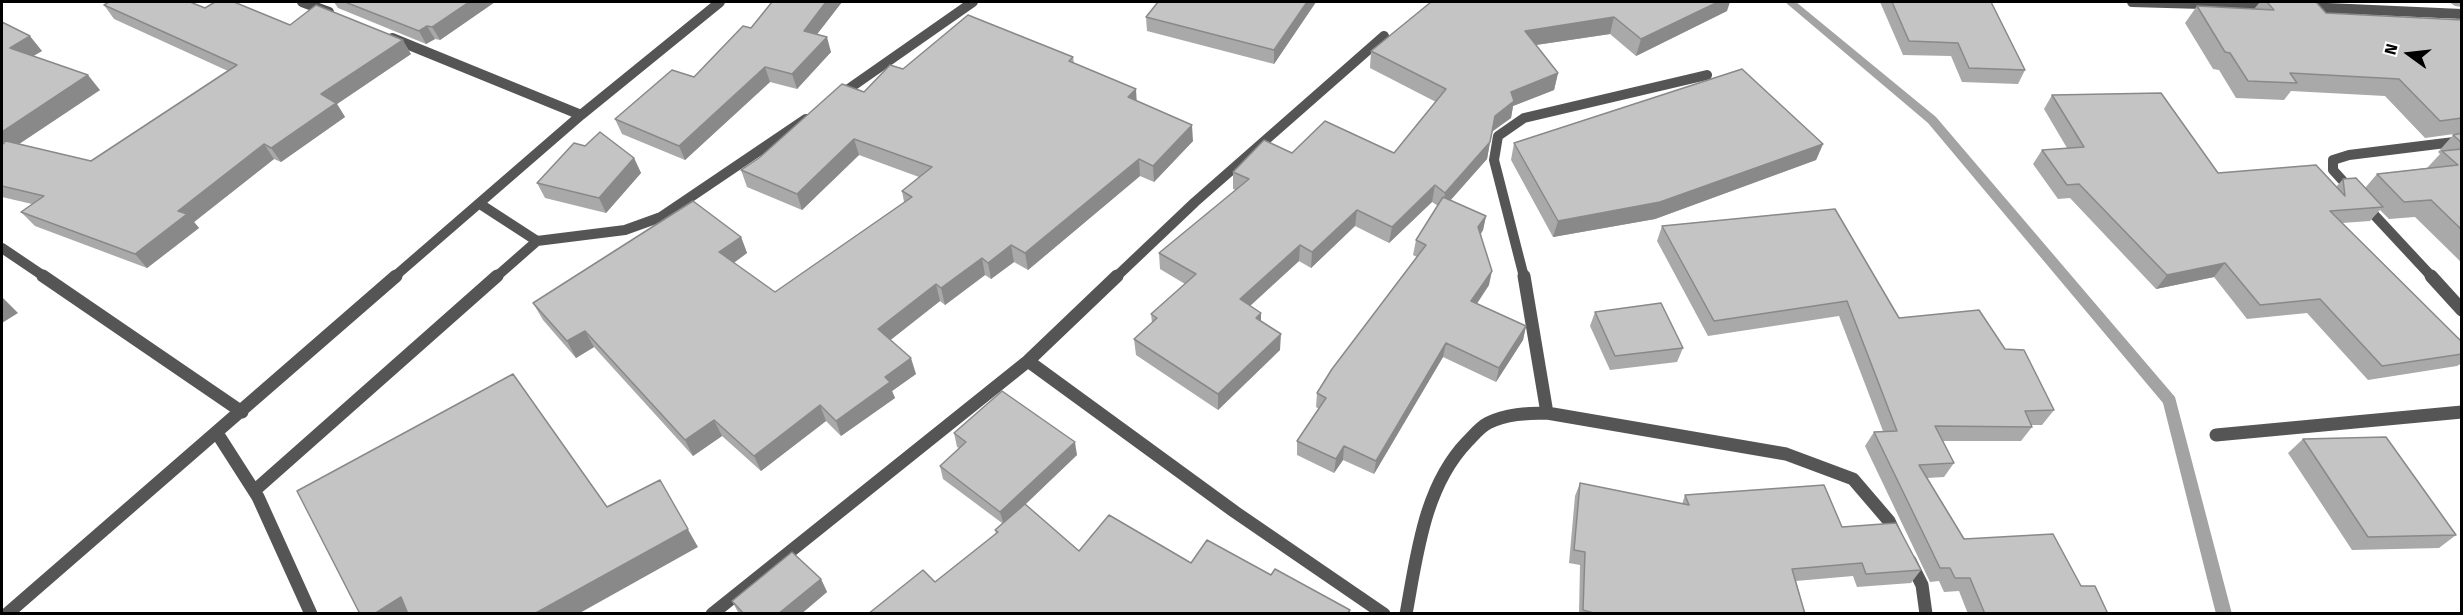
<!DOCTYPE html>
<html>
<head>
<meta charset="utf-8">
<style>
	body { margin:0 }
	#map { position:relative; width:2463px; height:615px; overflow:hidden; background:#fff; font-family:"Fira Sans",sans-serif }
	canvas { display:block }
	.frame { position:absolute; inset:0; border:3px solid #000; pointer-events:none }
	.north { position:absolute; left:2379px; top:24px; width:60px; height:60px; -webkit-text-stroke:4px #fff; paint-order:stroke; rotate:285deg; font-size:16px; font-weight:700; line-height:24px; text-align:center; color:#000 }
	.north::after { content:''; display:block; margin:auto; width:21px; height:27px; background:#000; clip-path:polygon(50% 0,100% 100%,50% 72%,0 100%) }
</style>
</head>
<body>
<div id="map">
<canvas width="2463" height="615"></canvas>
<div class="frame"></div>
<div class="north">N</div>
</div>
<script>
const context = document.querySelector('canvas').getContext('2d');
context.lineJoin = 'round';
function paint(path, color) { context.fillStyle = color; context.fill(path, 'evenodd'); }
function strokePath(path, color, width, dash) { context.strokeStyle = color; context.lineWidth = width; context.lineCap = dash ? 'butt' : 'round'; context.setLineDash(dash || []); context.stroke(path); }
const stream = new Path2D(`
	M1785,2H1796L1936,117L2175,397L2232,614H2216L2163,403L1928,123Z`);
const minorFar1 = new Path2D(`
	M302,2L329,12
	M2132,2L2272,6
	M2305,7L2462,14
	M392,38L581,115
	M837,97L973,2
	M2353,192L2333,170V160L2349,155L2462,141
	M480,204L537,241
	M2365,205L2432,277
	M2,248L45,277
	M394,277L581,115L720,2
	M496,277L537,241L625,230L661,217L806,119
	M1116,277L1195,202L1384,36
	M1524,277L1494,160L1498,136L1524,118L1707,75`);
const minor = new Path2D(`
	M43,276L242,412
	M1524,276L1547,413
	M2431,276L2462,310
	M1028,361L1235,512L1384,614
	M217,433L258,497L311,614
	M2216,435L2462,412
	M254,491L497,276
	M1910,561L1922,585L1926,614
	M7,614L396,276
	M712,614L1028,361L1117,276
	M1406,614C1417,555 1424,487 1467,442C1474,435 1480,427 1488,423C1506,414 1527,413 1547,413L1786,454L1853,479L1889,521L1897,538`);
const wall = new Path2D(`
	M334,2H495L440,40L435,39L426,44L338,8Z
	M772,2H842L817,34L831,52L797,89L770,82L685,160L622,134L615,119L694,77L751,28Z
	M1158,2H1316L1274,64L1147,31L1146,17Z
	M1431,2L1727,11L1636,56L1610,34L1536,45L1558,73L1554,90L1513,106L1511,118L1492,132L1487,159L1450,200L1486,216L1483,230L1481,234L1489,285L1477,304L1526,326L1523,340L1496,382L1443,357L1374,474L1343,460L1334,473L1297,455V441L1319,409L1316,407L1317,393L1417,257L1413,255L1416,240L1438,206L1432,202L1389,243L1355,226L1311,268L1299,261L1250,306L1280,350L1218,410L1136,355L1134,339L1152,323L1151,314L1185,284L1160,269L1159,253L1236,190L1233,189V172L1292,153H1394L1436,102L1370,68L1371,51Z
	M1880,2H1991L2025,70L2018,84L1962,82L1951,56L1903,55Z
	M2260,2H2316L2326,13L2462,20V263L2415,217L2389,219L2380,210L2370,221L2342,223L2462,342V363L2457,366L2368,380L2307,313L2247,319L2214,277L2156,289L2070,198L2058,199L2033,164L2042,150L2067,148L2044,109L2052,95L2218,173L2336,187L2343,179L2365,188L2377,174L2427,168L2440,154L2438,152L2454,134L2425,138L2385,96L2291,91L2284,100L2236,98L2219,70L2213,69L2185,23L2197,6L2254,9Z
	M2449,2H2462V7L2455,6Z
	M104,5L205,8L290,25L411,54L337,104L345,117L281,162L274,159L194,222L199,228L147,268L35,226L21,212L32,204L2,197V22L42,51L33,56L100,90L19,144L91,161L228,71L114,19Z
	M1073,57L1074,63L1137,101L1193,141L1154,182L1140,176L1028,270L1014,262L991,279L985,275L945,305L940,301L890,340L916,374L892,391L895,398L841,436L826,421L761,471L722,436L693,456L594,347L576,358L543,320L533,303L741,237L747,253L734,263L775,292L904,202L902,191L919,177L859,155L802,210L747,187L741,170L864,92L903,69Z
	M1514,143L1823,144L1816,160L1655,219L1553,237L1511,160Z
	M634,158L641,173L606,213L545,198L537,183Z
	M1662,226L1899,318L2005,349L2054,410L2042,425H2031L2032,427L2021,441H1943L1954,463L1944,477L1927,478L1964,539L2081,586L2108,614H1968L1959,591L1944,592L1939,581L1930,582L1865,446L1874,432L1883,431L1839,316L1708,336L1657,241Z
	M1595,312L1683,348L1677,362L1610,370L1590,326Z
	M954,433L1077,455L1025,504L1079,551L1191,563L1271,575L1350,610L1349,614H868L935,582L996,534L995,530L1002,523L943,479L940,466L959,448L957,447Z
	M2303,439L2456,535L2439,548L2352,550L2288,453Z
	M1580,483L1682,504L1685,495L1842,527L1921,570L1911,583L1857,587L1853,576L1796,581L1805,614H1579L1580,565L1569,563L1575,496Z
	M821,579L827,592L801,614H739L732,601Z`);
const shadedWall = new Path2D(`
	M469,2H495L440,40L432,27Z
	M826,2H842L808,46L804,31Z
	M1307,2H1316L1274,64V50Z
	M1718,2H1730L1727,11L1636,56L1641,39Z
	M1614,17L1610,34L1522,47L1525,31Z
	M427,26L435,39L426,44L419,31Z
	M30,36L42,51L23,62L10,48Z
	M827,37L831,52L797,89L792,74Z
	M403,40L411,54L337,104L345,117L281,162L271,148L321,94Z
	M765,67L770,82L685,160L679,146Z
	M1558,73L1554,90L1513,106L1511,118L1491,132L1495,116L1511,92Z
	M88,75L100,90L10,150L2,140V132Z
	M1136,89L1137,106L1128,97Z
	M1192,125L1193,141L1154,182L1153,166Z
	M854,139L859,155L802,210L797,194Z
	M1490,142L1487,159L1442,210L1445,193Z
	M264,144L274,159L194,222L199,228L147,268L135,254L178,211Z
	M1823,144L1816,160L1655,219L1553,237L1558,221Z
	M634,158L641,173L606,213L599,198Z
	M1139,159L1140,176L1028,270L1025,253Z
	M1435,185L1432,202L1389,243L1392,227Z
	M1357,210L1355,226L1311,268L1312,252Z
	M1486,216L1483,230L1475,241L1478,227Z
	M741,237L747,253L726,268L719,252Z
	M1011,245L1014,262L991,279L988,263Z
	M1300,245L1299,261L1240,315V299Z
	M982,258L985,275L945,305L941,288Z
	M2225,263L2214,277L2156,289L2167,275Z
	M1492,271L1489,285L1468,316L1471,301Z
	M936,284L940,301L883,346L878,329Z
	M2,297L18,313L2,323Z
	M1261,313V329L1256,318Z
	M1526,326L1523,340L1496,382L1499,368Z
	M585,331L594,347L576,358L567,341Z
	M1281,334L1280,350L1218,410V394Z
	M1446,343L1443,357L1374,474L1376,461Z
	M911,358L916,374L892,391L895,398L841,436L836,421L885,377Z
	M820,405L826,421L761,471L754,456Z
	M714,420L722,436L693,456L685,440Z
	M1075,442L1077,455L1004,525L1000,512Z
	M1344,446L1343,460L1334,473L1336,459Z
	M660,480L698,547L578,614H534Z
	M821,579L827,592L801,614H778Z
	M401,597L416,614H374Z`);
const building = new Path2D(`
	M109,2H190L205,8L215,2H234L290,25L316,5L403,40L321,94L336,103L271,148L264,144L178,211L187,214L135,254L21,212L44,196L2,186V145L6,141L91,161L237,65L104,5Z
	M345,2H469L432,27L427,26L419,31Z
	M772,2H826L804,31L827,37L792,74L765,67L679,146L615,119L672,70L694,77L743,26L751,28Z
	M1158,2H1307L1274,50L1146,17Z
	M1431,2H1718L1641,39L1614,17L1525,31L1558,73L1511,92L1514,101L1495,116L1490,142L1445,193L1435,185L1392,227L1357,210L1312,252L1300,245L1240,299L1261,313L1256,318L1281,334L1218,394L1134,339L1157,318L1151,314L1196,274L1159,253L1249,179L1233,172L1264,140L1292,153L1325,121L1394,153L1446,89L1371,51Z
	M1892,2H1991L2025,70L1969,68L1958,43L1909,41Z
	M2267,2H2316L2326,13L2462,20V118L2440,121L2399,79L2290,73L2297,83L2248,81L2230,53L2225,52L2197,6L2274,10Z
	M968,15L1073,57L1069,61L1136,89L1128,97L1192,125L1153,166L1139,159L1025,253L1011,245L988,263L982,258L941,288L936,284L878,329L911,358L885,377L890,382L836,421L820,405L754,456L714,420L685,440L585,331L567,341L533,303L693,201L741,237L719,252L775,292L912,197L902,191L932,167L854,139L797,194L741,170L759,158L842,84L864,92L890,65L903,69Z
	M2,22L30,36L10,48L88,75L2,132Z
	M1742,69L1823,144L1660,202L1558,221L1514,143Z
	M2161,93L2218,173L2316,165L2345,196L2343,179L2356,178L2383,207L2330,211L2462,342V354L2382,366L2320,299L2260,305L2225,263L2167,275L2079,184L2067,185L2042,150L2084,147L2052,95Z
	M600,132L634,158L599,198L537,183L574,143L585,146Z
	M2462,133V143L2453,135Z
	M2462,149V230L2431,200L2404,202L2377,174L2458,165L2442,151Z
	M1443,197L1486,216L1478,227L1492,271L1471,301L1526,326L1499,368L1446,343L1376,461L1344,446L1336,459L1297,441L1326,398L1317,393L1332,369L1426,245L1416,240Z
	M1835,209L1899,318L1979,310L2005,349L2024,350L2054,410L2025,411L2032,427L1935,426L1954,463L1919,465L1964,539L2053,534L2081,586H2095L2108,614H1985L1970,578H1955L1950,568H1940L1874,432L1897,431L1847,301L1714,321L1662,226Z
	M1661,303L1683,348L1615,356L1595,312Z
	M513,374L607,507L660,480L688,529L534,614H408L401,597L374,614H360L297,491Z
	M1002,391L1075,442L1000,512L940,466L966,442L954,433Z
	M2386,437L2456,535L2368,537L2303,439Z
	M1580,483L1689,505L1685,495L1824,485L1842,527L1896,523L1921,570L1866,574L1862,563L1792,569L1805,614H1597L1583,610L1585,552L1574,550Z
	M1025,504L1079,551L1109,515L1191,563L1207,540L1271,575L1275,569L1350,610L1347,614H868L923,570L935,582L998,532L995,530Z
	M792,552L821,579L778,614H744L732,601Z`);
paint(stream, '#a3a3a3');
strokePath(minorFar1, '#555', 10);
strokePath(minor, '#555', 13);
paint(wall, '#a9a9a9');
paint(shadedWall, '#898989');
paint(building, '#c4c4c4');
strokePath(building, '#898989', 1.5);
</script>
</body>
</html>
